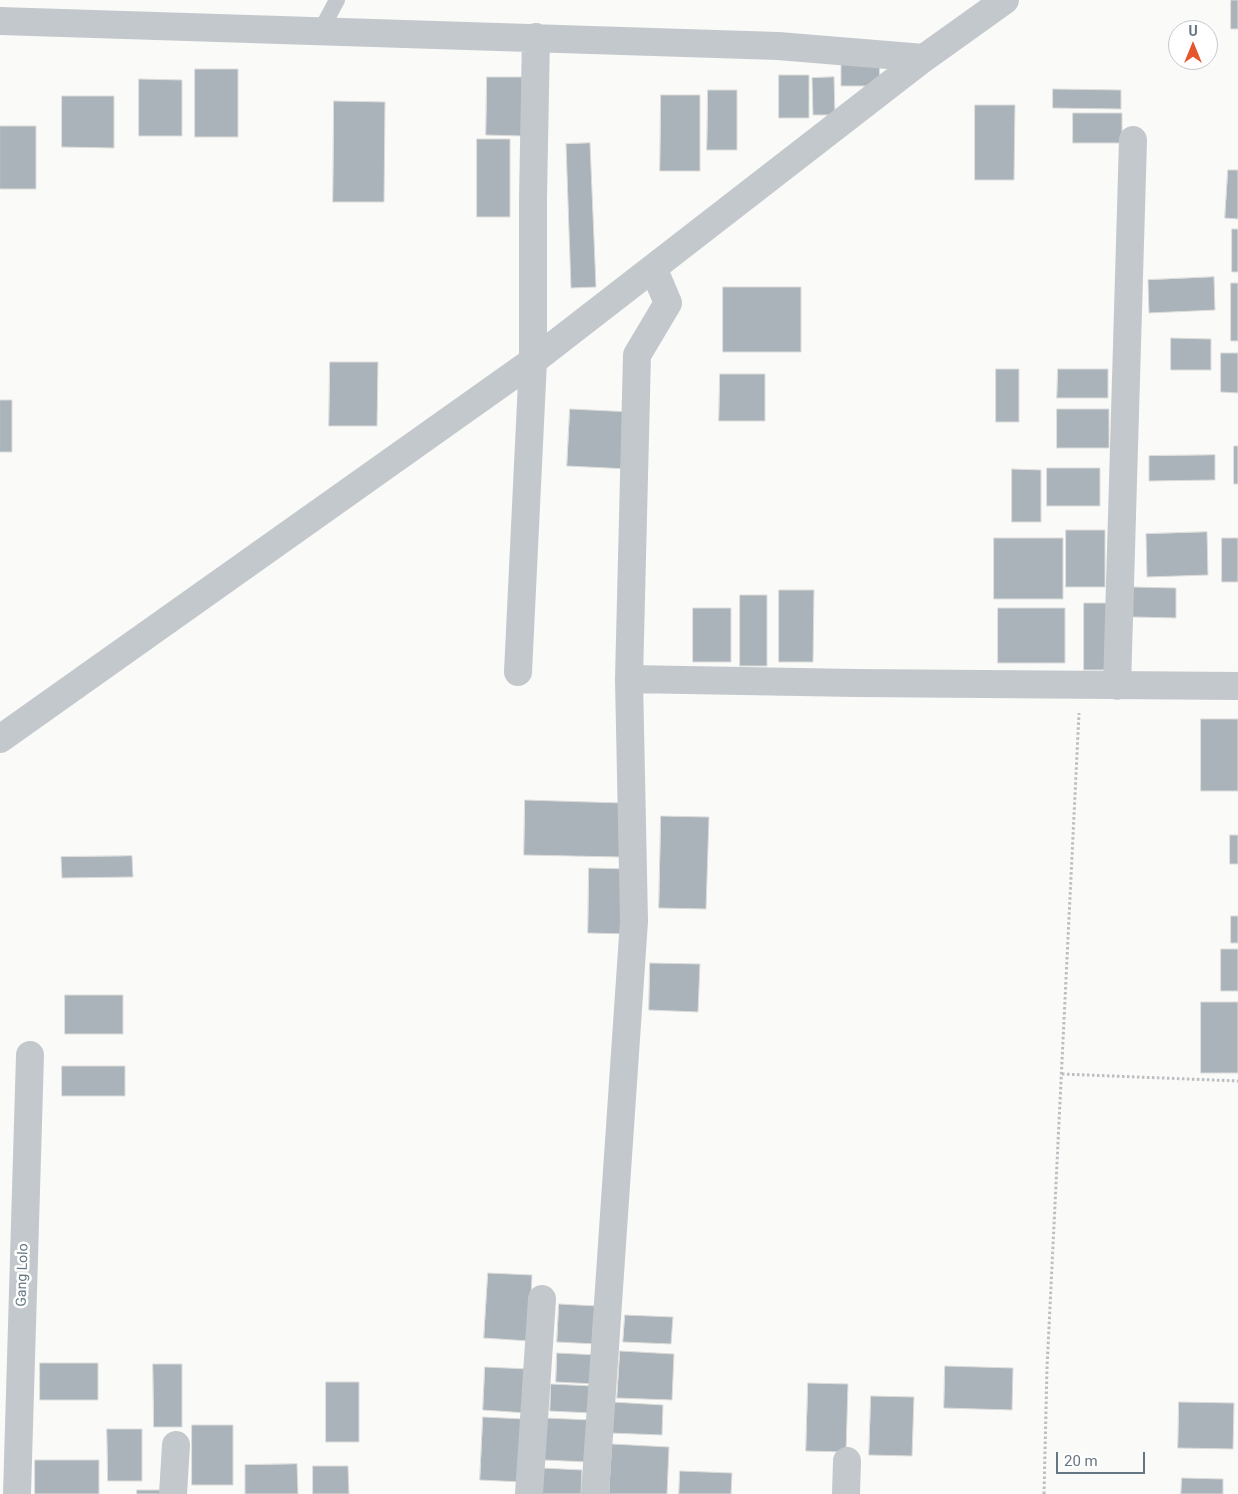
<!DOCTYPE html>
<html>
<head>
<meta charset="utf-8">
<style>
	body { margin:0 }
	#map { position:relative; width:1238px; height:1494px; overflow:hidden; background:#fafaf8; font-family:Roboto,sans-serif }
	canvas { display:block }
	.north { position:absolute; left:1168px; top:20px; width:50px; height:50px; box-sizing:border-box; background:#fff; border:1px solid #c1c8cd; border-radius:50%; rotate:0deg; font-size:14px; font-weight:700; line-height:20px; text-align:center; color:#657683 }
	.north::after { content:''; display:block; margin:auto; width:18px; height:22px; background:#e4572e; clip-path:polygon(50% 0,100% 100%,50% 72%,0 100%) }
	.scale { position:absolute; left:1056px; top:1452px; width:89px; height:22px; box-sizing:border-box; border:2px solid #657683; border-top:0; padding-left:6px; font-size:15px; line-height:18px; white-space:nowrap; color:#657683; -webkit-text-stroke:4px #fff; paint-order:stroke }
</style>
</head>
<body>
<div id="map">
<canvas width="1238" height="1494"></canvas>
<div class="north">U</div>
<div class="scale">20 m</div>
</div>
<script>
const context = document.querySelector('canvas').getContext('2d');
context.lineJoin = 'round';
function paint(path, color) { context.fillStyle = color; context.fill(path, 'evenodd'); }
function strokePath(path, color, width, dash) { context.strokeStyle = color; context.lineWidth = width; context.lineCap = dash ? 'butt' : 'round'; context.setLineDash(dash || []); context.stroke(path); }
function write(font, color, halo, rows, align = 'center') {
  context.font = font + ' Roboto,sans-serif'; context.lineWidth = 5; context.setLineDash([]); context.textBaseline = 'middle'; context.strokeStyle = halo; context.fillStyle = color; for (const [text, x, y, turn = 0] of rows) {
    context.save(); context.translate(x, y); context.rotate((+turn || 0) * Math.PI / 180); context.textAlign = isNaN(turn) ? turn : align; if (halo) context.strokeText(text, 0, 0); context.fillText(text, 0, 0); context.restore();
  }
}
const building = new Path2D(`
	M1231,0H1238V29H1231Z
	M879,58L880,86H841V59Z
	M195,69H238V137H195Z
	M779,75H809V118H779Z
	M487,77H524L523,136L486,135Z
	M834,77L835,115H813L812,78Z
	M139,79L182,80V136H139Z
	M1053,89L1121,90V109L1053,108Z
	M708,90H737V150H707Z
	M661,95H700V171H660Z
	M62,96H114V148L62,147Z
	M334,101L385,102L384,202H333Z
	M975,105H1015L1014,180H975Z
	M1073,113H1122V143H1073Z
	M0,126H36V189H0Z
	M477,139H510V217H477Z
	M590,143L596,287L571,288L566,144Z
	M1228,170H1238V219L1225,218Z
	M1232,229H1238V272H1232Z
	M1214,277L1215,310L1149,313L1148,280Z
	M1231,283H1238V341H1231Z
	M723,287H801V352H723Z
	M1171,338L1211,339V370H1171Z
	M1221,353H1238V393L1221,392Z
	M330,362H378L377,426H329Z
	M996,369H1019V422H996Z
	M1058,369H1108V398H1057Z
	M720,374H765V421H719Z
	M0,400H12V452H0Z
	M570,409L632,412L629,469L567,466Z
	M1057,409H1109V448H1057Z
	M1234,446H1238V484H1234Z
	M1215,455V480L1149,481V456Z
	M1047,468H1100V506H1047Z
	M1012,469L1041,470V522H1012Z
	M1066,530H1105V587H1066Z
	M1207,532L1208,575L1147,577L1146,534Z
	M994,538H1063V599H994Z
	M1222,538H1238V582H1222Z
	M1133,587L1176,588V618L1133,617Z
	M779,590H814L813,662H779Z
	M740,595H767V666H740Z
	M1084,603H1112V670H1084Z
	M693,608H731V662H693Z
	M998,608H1065V663H998Z
	M1201,719H1238V791H1201Z
	M525,800L622,803L620,857L524,855Z
	M661,816L709,817L706,909L659,908Z
	M1230,835H1238V864H1230Z
	M132,856L133,877L62,878L61,857Z
	M589,868L629,869L628,934L588,933Z
	M1231,916H1238V943H1231Z
	M1221,949H1238V991H1221Z
	M650,963L700,964L698,1012L649,1010Z
	M65,995H123V1034H65Z
	M1201,1002H1238V1073H1201Z
	M62,1066H125V1096H62Z
	M488,1273L532,1275L529,1341L484,1338Z
	M559,1304L597,1306L595,1344L557,1342Z
	M625,1315L673,1317L671,1344L623,1342Z
	M620,1351L674,1354L672,1400L617,1398Z
	M557,1353L598,1355L596,1384L556,1382Z
	M40,1363H98V1400H40Z
	M153,1364H182V1427H154Z
	M945,1366L1013,1368L1012,1410L944,1408Z
	M485,1367L528,1369L526,1413L483,1410Z
	M326,1382H359V1442H326Z
	M808,1383L848,1384L846,1452L806,1451Z
	M551,1384L592,1386L591,1413L550,1411Z
	M871,1396L914,1397L912,1456L869,1455Z
	M612,1402L663,1405L662,1435L610,1433Z
	M1179,1402L1234,1403L1233,1449L1178,1448Z
	M483,1417L524,1419L521,1482L480,1480Z
	M545,1418L591,1420L588,1462L543,1460Z
	M192,1425H233V1485H192Z
	M107,1429H142V1481H108Z
	M612,1444L669,1447L667,1494H609Z
	M35,1460H99V1494H35Z
	M297,1464L298,1494H245V1465Z
	M313,1466H348L349,1494H313Z
	M542,1468L582,1470L581,1494H541Z
	M680,1471L732,1473L731,1494H679Z
	M1182,1478L1223,1479V1494H1181Z
	M137,1490H171V1494H137Z`);
const path = new Path2D(`
	M1062,1074L1238,1081
	M1044,1494L1047,1368L1079,713`);
const service = new Path2D(`
	M321,30L337,0`);
const minor = new Path2D(`
	M0,21L778,46L924,58L1005,0
	M518,672L533,361V199L536,37
	M629,679L856,683L1238,686
	M1117,686L1133,140
	M0,739L533,361L924,58
	M17,1494L30,1055
	M173,1494L176,1445
	M529,1494L542,1299
	M595,1494L634,921L629,679L637,355L668,303L657,277L652,269
	M846,1494L847,1461`);
const streetNames = [
	["Gang Lolo",23,1275,-88]
];
paint(building, '#aab3b9');
strokePath(building, '#dcdcda', 1);
strokePath(path, '#bbbfc2', 3, [2.5, 2.5]);
strokePath(service, '#c3c8cc', 16);
strokePath(minor, '#c3c8cc', 28);
write('14px', '#657683', '#fff', streetNames);
</script>
</body>
</html>
